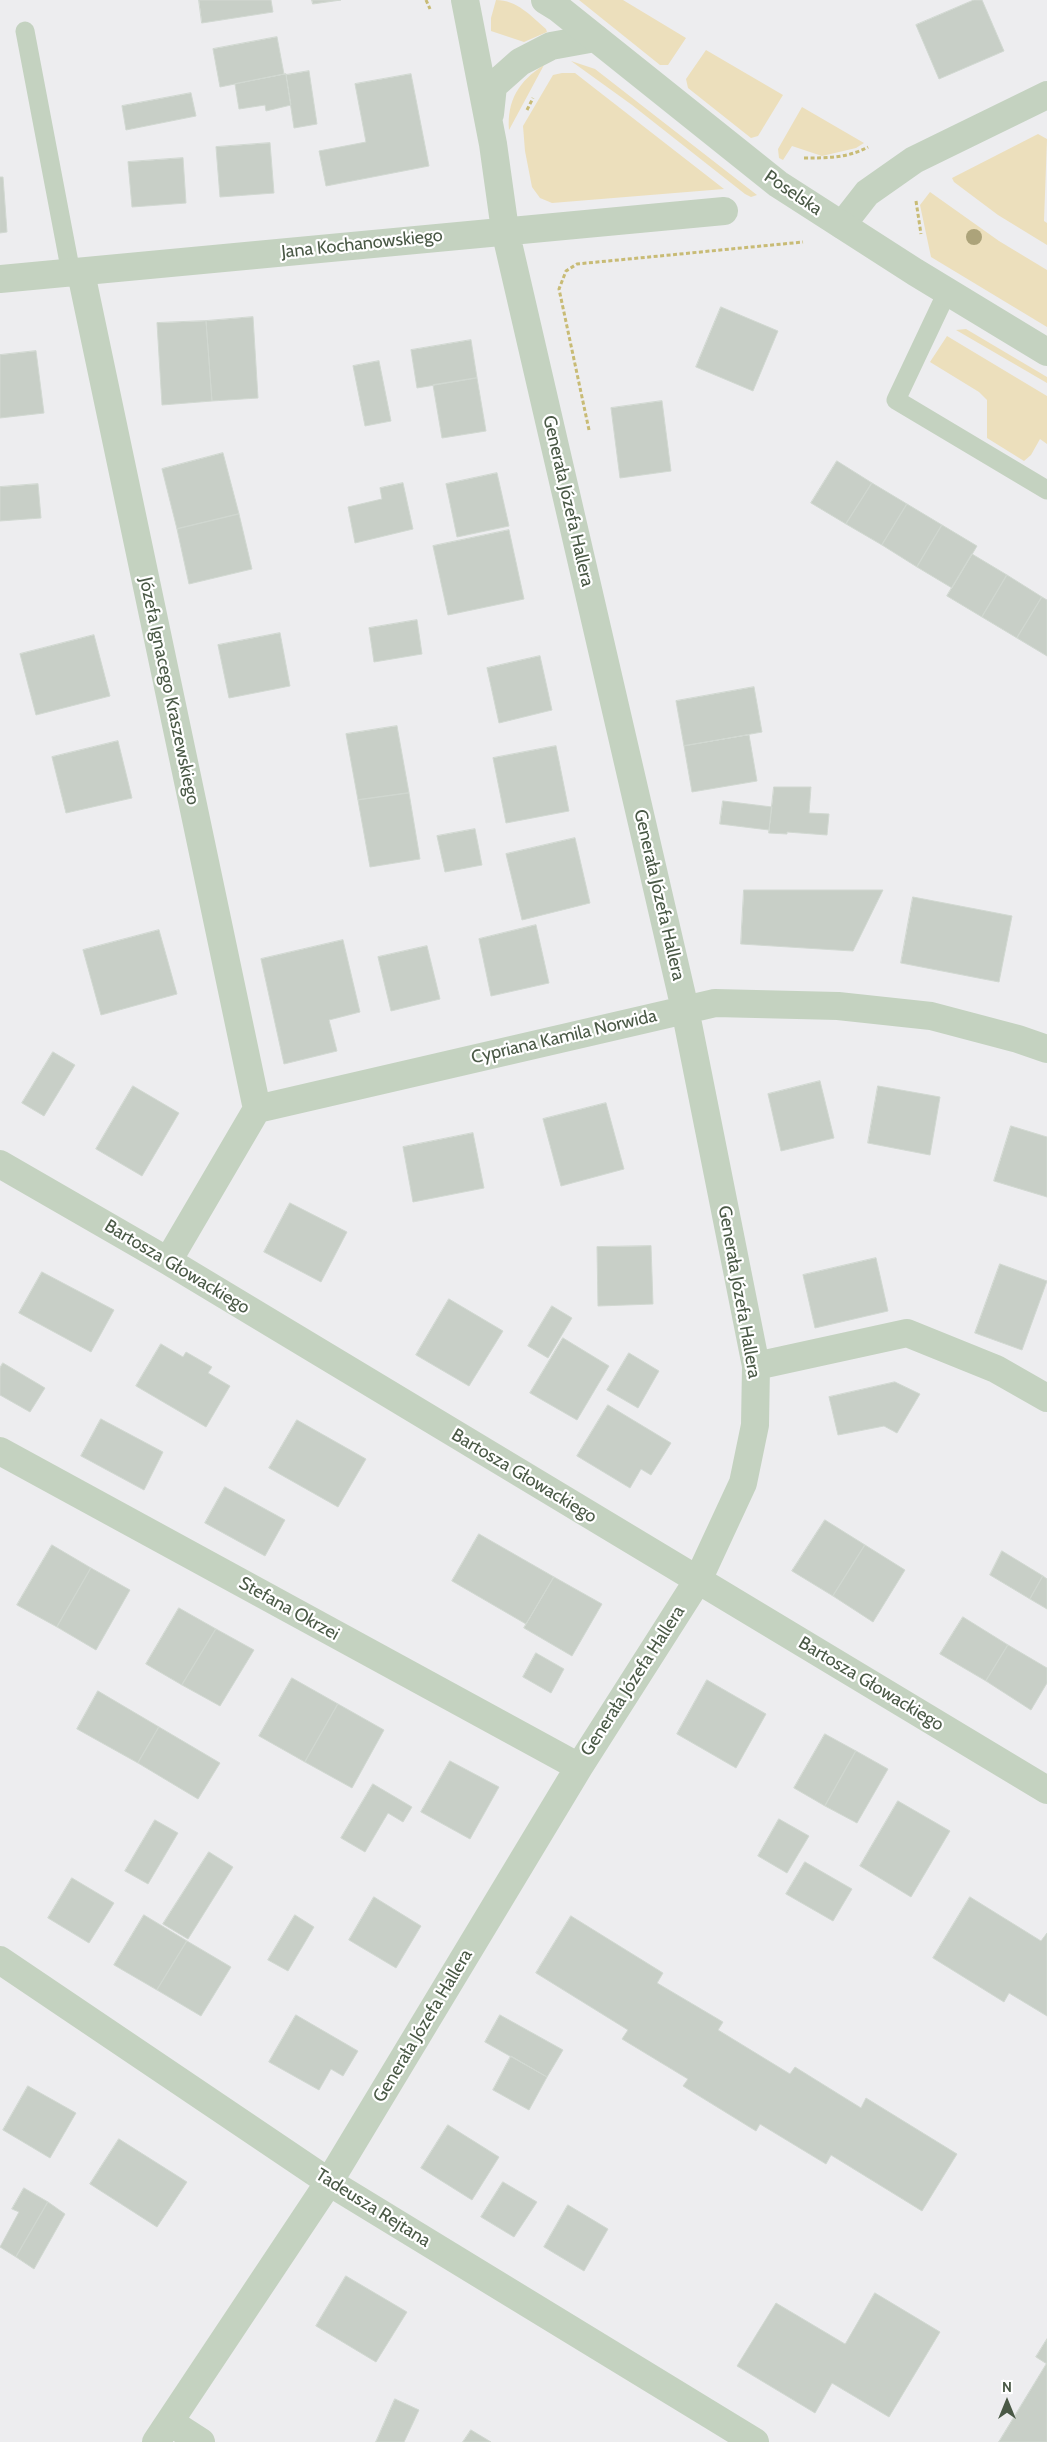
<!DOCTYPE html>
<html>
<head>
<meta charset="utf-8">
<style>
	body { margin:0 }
	#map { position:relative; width:1047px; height:2442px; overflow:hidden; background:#ededef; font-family:Cabin,sans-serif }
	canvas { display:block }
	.north { position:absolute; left:982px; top:2377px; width:50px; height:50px; -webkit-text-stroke:4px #fff; paint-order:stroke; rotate:0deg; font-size:14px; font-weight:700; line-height:20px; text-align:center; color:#4a5946 }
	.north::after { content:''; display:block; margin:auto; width:18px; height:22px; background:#4a5946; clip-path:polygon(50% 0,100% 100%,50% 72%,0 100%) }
</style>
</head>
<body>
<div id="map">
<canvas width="1047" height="2442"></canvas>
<div class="north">N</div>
</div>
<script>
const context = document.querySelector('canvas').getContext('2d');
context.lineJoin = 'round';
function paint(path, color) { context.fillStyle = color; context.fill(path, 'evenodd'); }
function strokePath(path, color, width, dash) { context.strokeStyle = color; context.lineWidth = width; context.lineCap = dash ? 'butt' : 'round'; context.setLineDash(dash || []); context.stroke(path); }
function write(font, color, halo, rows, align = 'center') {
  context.font = font + ' Cabin,sans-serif'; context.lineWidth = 4.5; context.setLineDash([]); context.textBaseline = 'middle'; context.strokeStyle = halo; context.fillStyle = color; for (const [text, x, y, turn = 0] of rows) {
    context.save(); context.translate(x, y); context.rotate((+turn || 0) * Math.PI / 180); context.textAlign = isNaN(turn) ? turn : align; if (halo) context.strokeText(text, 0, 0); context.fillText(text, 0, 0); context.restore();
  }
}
const green = new Path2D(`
	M496,0C517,0 531,16 546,29L547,32L524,42L491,31V18Z
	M579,0H623L686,38L668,65H660Z
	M706,50L783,95L758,136L751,138L688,88L686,79Z
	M571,61L595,69L757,195L751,197L745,194L632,105Z
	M544,65L509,130C507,100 519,81 544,65Z
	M562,73H575L724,189L552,203L540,198L532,187L525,151L523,126L553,75Z
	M802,107L864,143L856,148L822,156L792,146L783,160L779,158L778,149Z
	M1038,134L1047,139L1044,221L1047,223V245L998,215L954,182L952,178Z
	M930,192L999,241L1047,270V327L931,257L920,205Z
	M966,329L1047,377V383L956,330Z
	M947,336L1047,396V444L1040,439L1031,455L1024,461L987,438V400L979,392L930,362Z`);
const building = new Path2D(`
	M199,0H271L273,12L202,23Z
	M312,0H341L313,4Z
	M974,0H982L1004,51L939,79L916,25Z
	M277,37L284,74L220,87L213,49Z
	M309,71L317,124L294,128L286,75Z
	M286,74L291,105L266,111L265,105L239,109L235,84Z
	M411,74L429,166L326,186L319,151L366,142L355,84Z
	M191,93L196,116L126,130L122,106Z
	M270,143L274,193L220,197L216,147Z
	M183,158L186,203L132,207L128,162Z
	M0,177H3L7,232L0,233Z
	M721,307L778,331L753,391L696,367Z
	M253,317L258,398L212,401L206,321Z
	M206,321L212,401L162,405L157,323Z
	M471,340L477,378L417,388L411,350Z
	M36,351L44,413L0,418V355Z
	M379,361L391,421L365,426L353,366Z
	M477,378L486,431L442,438L433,385Z
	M662,401L671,471L620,478L611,408Z
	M223,453L239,514L177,529L162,469Z
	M837,461L872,483L846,524L811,503Z
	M497,473L509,526L457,537L446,484Z
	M403,483L413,529L355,543L348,507L382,499L380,488Z
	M872,483L907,504L882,545L846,524Z
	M38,484L41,518L0,521V487Z
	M907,504L942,525L917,567L882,545Z
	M239,514L252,569L189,584L177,529Z
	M942,525L977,546L952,588L917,567Z
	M509,530L524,599L448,615L433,546Z
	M972,554L1007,575L982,617L947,596Z
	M1007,575L1042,597L1017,638L982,617Z
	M1042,597L1047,600V656L1017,638Z
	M417,620L422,654L374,662L369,628Z
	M280,633L290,686L229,698L218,645Z
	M94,635L110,696L36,715L20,654Z
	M540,656L552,710L499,723L487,668Z
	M754,687L762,732L684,746L676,701Z
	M397,726L409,793L358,800L346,734Z
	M749,735L757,781L692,792L684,746Z
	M118,741L132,798L66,813L52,757Z
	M556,746L569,811L506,823L493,758Z
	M774,787H811L809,813L829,814L827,835L787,832V834L769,833Z
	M409,793L420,859L370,867L358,800Z
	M723,801L772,807L769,830L720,824Z
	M475,829L482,865L445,872L437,836Z
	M575,838L590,903L522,920L506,854Z
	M744,890H883L853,951L741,944Z
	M913,897L1012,916L999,982L901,963Z
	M536,925L549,983L491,996L479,939Z
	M159,930L177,994L101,1015L83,950Z
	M343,940L360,1012L329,1020L337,1051L284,1064L261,959Z
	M427,946L440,999L391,1011L378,957Z
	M53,1052L75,1065L44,1116L22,1103Z
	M820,1081L834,1138L781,1151L768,1094Z
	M133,1086L179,1113L142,1176L96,1149Z
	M878,1086L940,1097L930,1155L868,1143Z
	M606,1103L624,1169L561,1186L543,1119Z
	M1011,1126L1047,1137V1197L994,1181Z
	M473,1133L484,1188L413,1202L403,1147Z
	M290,1203L347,1232L321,1282L264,1252Z
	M651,1246L653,1304L598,1306L597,1247Z
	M876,1258L888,1311L815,1328L803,1275Z
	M1000,1264L1047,1281L1022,1350L975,1333Z
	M42,1272L114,1310L91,1352L19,1313Z
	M449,1299L503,1331L469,1386L416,1355Z
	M552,1306L572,1318L548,1358L528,1346Z
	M563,1338L609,1366L577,1420L530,1393Z
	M161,1344L183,1357L186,1352L212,1367L208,1373L230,1386L206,1427L136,1386Z
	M629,1353L659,1371L638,1408L607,1390Z
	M3,1363L45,1388L30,1412L0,1395V1368Z
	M895,1382L920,1394L897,1433L884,1426L838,1435L829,1397Z
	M608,1405L671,1443L651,1475L641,1469L630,1488L577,1456Z
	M101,1419L163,1452L144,1490L81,1456Z
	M297,1420L366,1459L338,1507L269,1468Z
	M225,1487L285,1520L265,1556L205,1523Z
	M825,1520L865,1545L833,1596L792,1571Z
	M479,1534L554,1577L526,1624L452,1581Z
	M52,1545L91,1568L57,1627L17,1605Z
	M865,1545L905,1570L873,1622L833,1596Z
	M1002,1551L1043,1576L1030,1599L990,1575Z
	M91,1568L130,1590L96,1650L57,1627Z
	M1043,1576L1047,1579V1609L1030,1599Z
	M554,1577L602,1604L572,1656L524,1628Z
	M179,1608L216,1629L182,1685L146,1664Z
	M963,1617L1008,1645L986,1681L940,1654Z
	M216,1629L254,1650L220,1706L182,1685Z
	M1008,1645L1047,1668V1683L1031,1710L986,1681Z
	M536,1653L564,1669L551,1693L523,1677Z
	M292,1678L338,1704L305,1762L259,1736Z
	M707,1680L766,1714L736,1768L677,1734Z
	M98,1691L159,1727L138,1763L77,1729Z
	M338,1704L384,1730L352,1788L305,1762Z
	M159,1727L220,1763L198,1799L138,1763Z
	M825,1734L856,1751L825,1806L794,1788Z
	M856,1751L888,1769L857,1823L825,1806Z
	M450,1761L499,1787L470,1839L421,1812Z
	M373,1784L412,1807L403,1822L388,1813L365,1852L341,1838Z
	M898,1801L950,1831L911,1897L860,1866Z
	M779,1819L809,1836L787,1873L758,1856Z
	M155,1820L178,1833L148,1884L125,1871Z
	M209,1852L233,1867L188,1939L163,1924Z
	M805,1862L852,1889L833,1921L786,1894Z
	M72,1878L114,1903L89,1943L48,1918Z
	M374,1897L421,1926L396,1968L349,1940Z
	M970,1897L1041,1941L1047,1933V2016L1009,1993L1004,2002L933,1958Z
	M144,1915L187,1941L157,1990L114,1965Z
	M295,1915L314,1927L288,1971L268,1960Z
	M571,1916L663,1973L657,1983L723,2022L718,2030L790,2074L795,2067L861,2108L866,2098L957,2154L922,2211L831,2155L826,2164L760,2124L756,2131L683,2086L688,2079L622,2039L628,2030L536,1973Z
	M187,1941L231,1967L201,2016L157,1990Z
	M296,2015L358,2051L343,2076L331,2069L319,2090L269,2062Z
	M500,2015L563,2050L547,2077L485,2042Z
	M511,2056L547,2077L529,2110L493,2090Z
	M28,2086L76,2113L50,2158L3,2130Z
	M448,2125L499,2157L472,2200L421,2168Z
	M119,2139L187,2182L157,2227L90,2184Z
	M503,2182L537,2202L514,2237L481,2217Z
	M24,2188L48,2202L16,2257L0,2247L19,2212L12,2209Z
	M48,2202L65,2214L34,2269L16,2257Z
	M568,2205L608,2229L584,2271L544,2247Z
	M346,2276L407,2312L376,2362L316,2326Z
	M875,2293L940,2332L889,2417L832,2383L815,2413L737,2366L776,2303L845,2344Z
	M1047,2339V2364L1036,2357Z
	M1047,2363V2442H999Z
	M395,2399L419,2410L404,2442H376Z
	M471,2430L491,2442H463Z`);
const path = new Path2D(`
	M426,0L430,9
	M527,110L533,98
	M804,158C827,158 848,158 868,147
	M916,201L921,234
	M589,430L559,289L566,271L577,264L803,242`);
const service = new Path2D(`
	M25,31L71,273
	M947,292L896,400L1047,490`);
const minor = new Path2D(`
	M490,114L493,86L520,62L551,46L595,38
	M842,225L867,193L914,160L1047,95
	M81,273L257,1109
	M0,279L724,211
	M0,1164L168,1261L1047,1790
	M168,1261L257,1109L715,1003L838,1006L931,1016L1018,1039L1047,1049
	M756,1366L907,1333L996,1369L1047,1398
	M0,1451L579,1767
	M0,1960L329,2182L755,2442
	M170,2422L201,2442
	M156,2442L329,2182L579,1767L698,1580L743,1483L755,1425L756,1366L685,1009L505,230L493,144L465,0`);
const tertiary = new Path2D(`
	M545,0L558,8L778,184L915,272L1047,352`);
const trees = [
	[974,237]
];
const streetNames = [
	["Poselska",793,193,34],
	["Jana Kochanowskiego",362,244,-6],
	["Generała Józefa Hallera",568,501,77],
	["Józefa Ignacego Kraszewskiego",169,691,78],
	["Generała Józefa Hallera",659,895,77],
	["Cypriana Kamila Norwida",564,1037,-13],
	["Bartosza Głowackiego",177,1267,31],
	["Generała Józefa Hallera",739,1292,80],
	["Bartosza Głowackiego",524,1476,31],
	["Stefana Okrzei",289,1609,29],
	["Generała Józefa Hallera",633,1681,-57],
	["Bartosza Głowackiego",871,1684,31],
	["Generała Józefa Hallera",423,2026,-59],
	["Tadeusza Rejtana",373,2208,32]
];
paint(green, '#ecdfbc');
paint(building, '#c8cfc7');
strokePath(building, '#d1d8d1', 1);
strokePath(path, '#c8bb75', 3, [4, 2.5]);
strokePath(service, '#c4d2c0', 19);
strokePath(minor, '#c4d2c0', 28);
strokePath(tertiary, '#c4d2c0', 28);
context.fillStyle = '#aca37a';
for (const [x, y] of trees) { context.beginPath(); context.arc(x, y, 8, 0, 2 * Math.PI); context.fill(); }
write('18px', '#4a5946', '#fff', streetNames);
</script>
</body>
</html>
